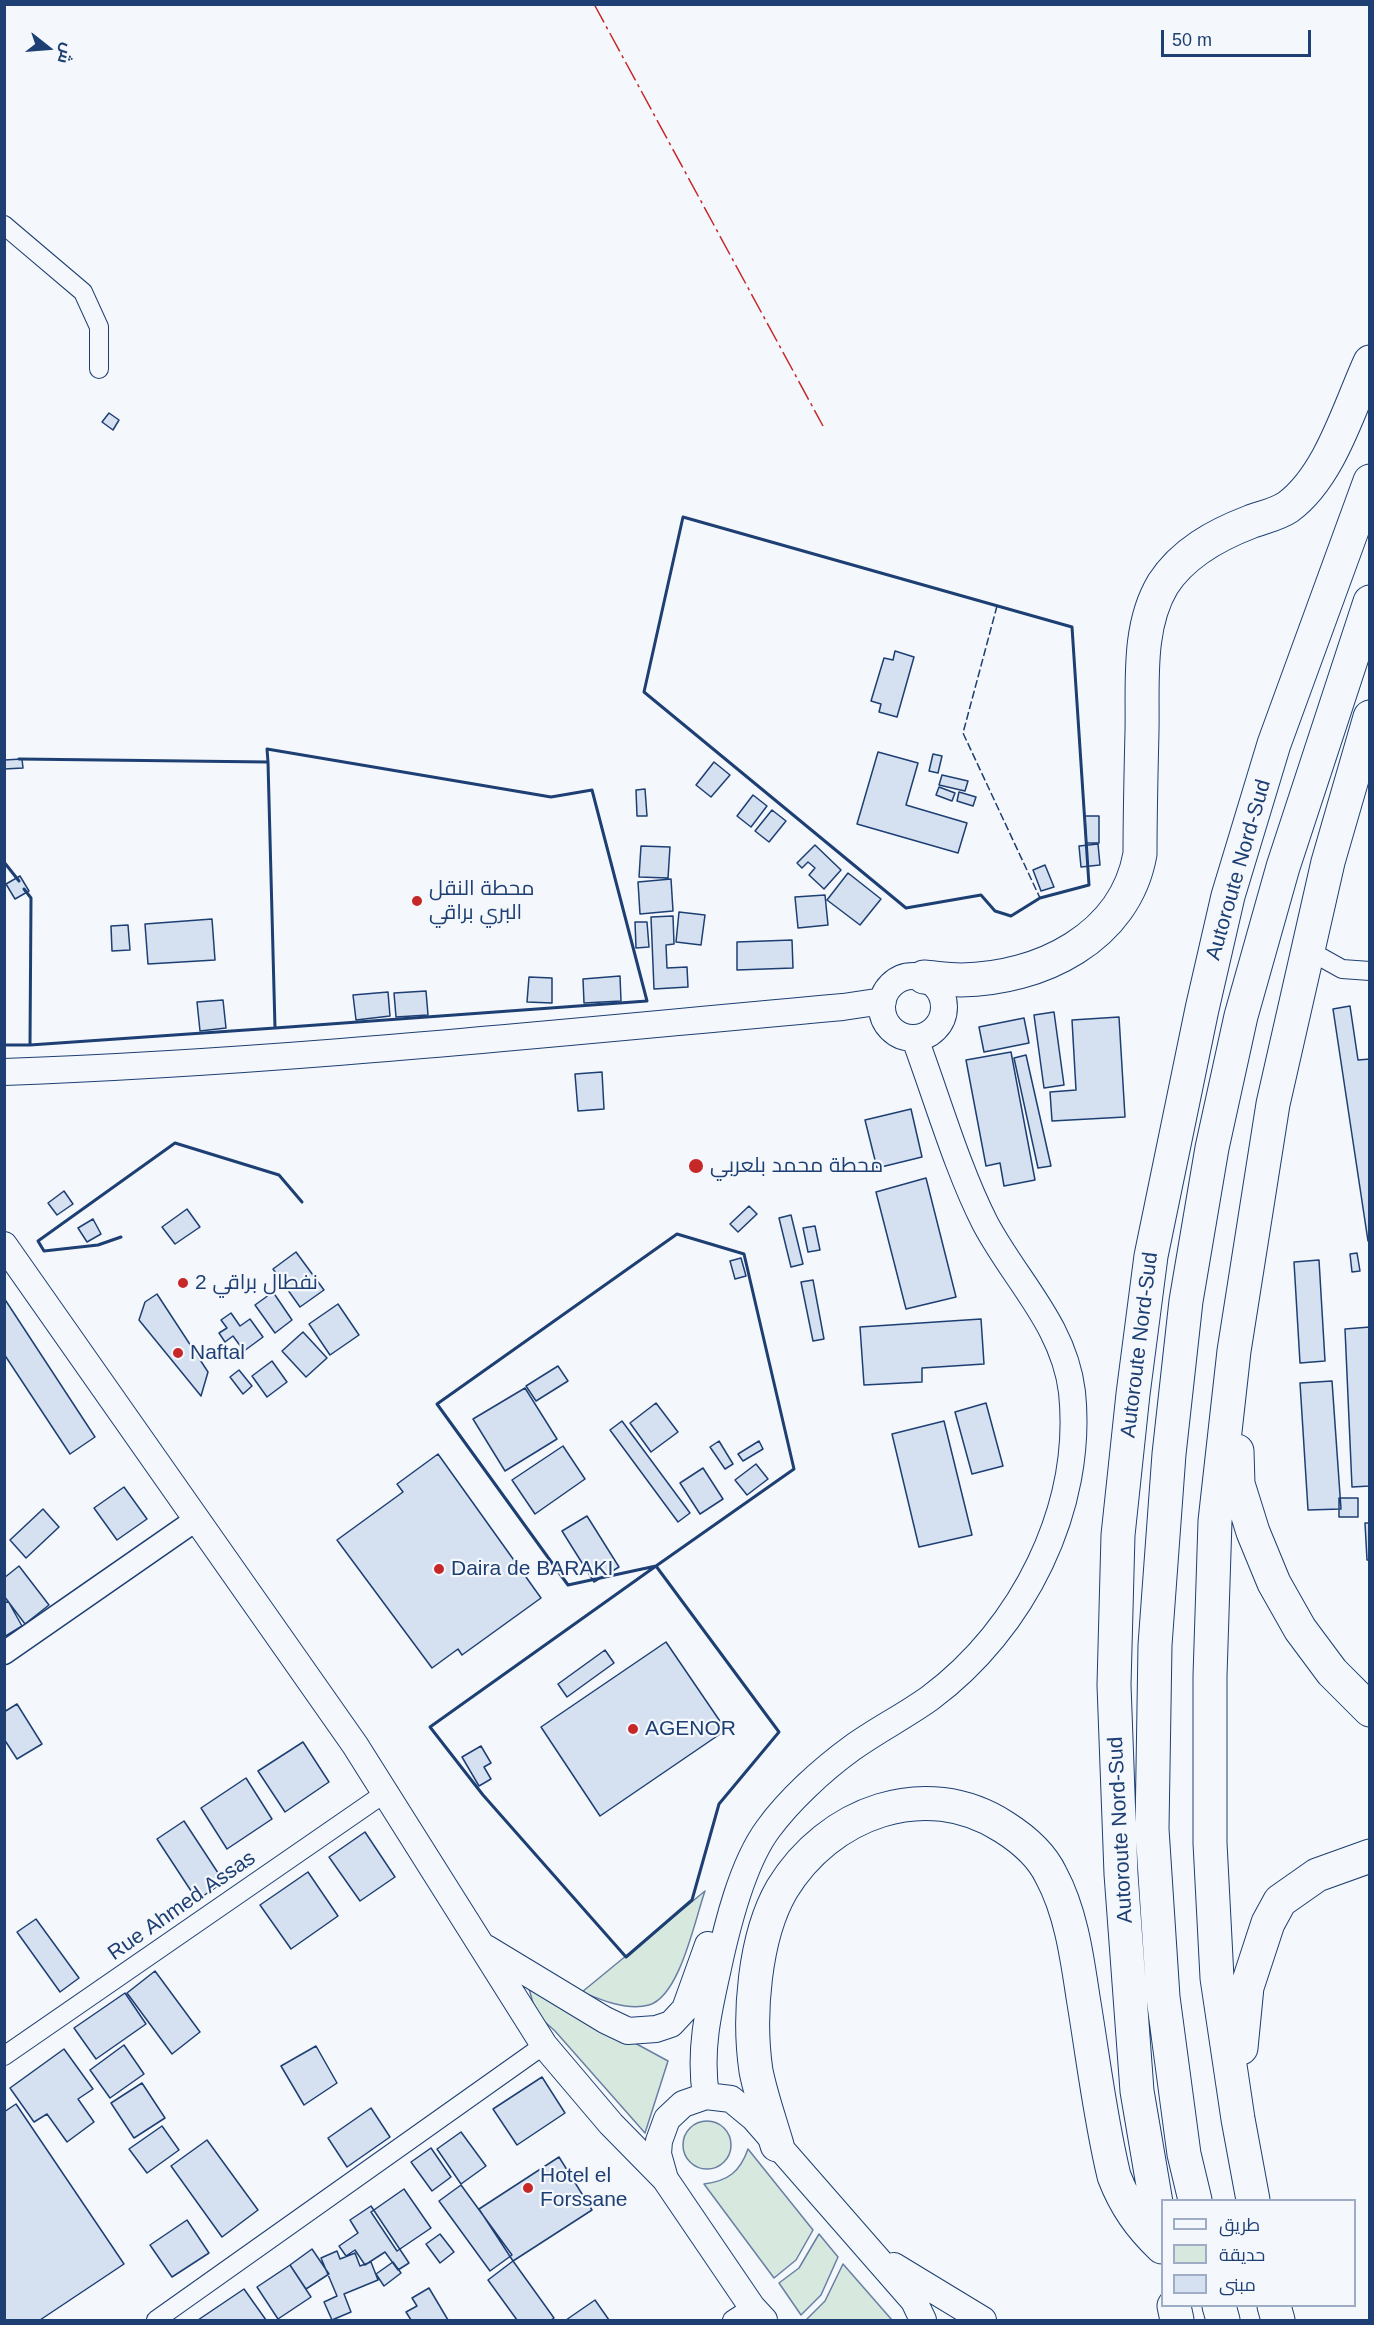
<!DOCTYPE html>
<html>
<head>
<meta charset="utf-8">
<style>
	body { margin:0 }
	#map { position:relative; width:1374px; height:2325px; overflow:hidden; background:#f4f7fb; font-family:Helvetica,Cairo,sans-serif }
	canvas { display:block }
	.frame { position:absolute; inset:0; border:6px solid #1d3f73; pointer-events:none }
	.legend { position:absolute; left:1161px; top:2199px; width:195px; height:108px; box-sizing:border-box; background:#f4f7fb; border:2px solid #9eadc5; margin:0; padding:8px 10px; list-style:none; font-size:18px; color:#1d3f73 }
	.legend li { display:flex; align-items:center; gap:12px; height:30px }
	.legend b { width:30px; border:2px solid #9eadc5 }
	.north { position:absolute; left:18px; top:18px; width:60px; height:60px; -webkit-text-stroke:4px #f4f7fb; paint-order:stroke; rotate:107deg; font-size:16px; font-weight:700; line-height:24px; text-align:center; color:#1d3f73 }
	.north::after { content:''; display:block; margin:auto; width:21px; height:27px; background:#1d3f73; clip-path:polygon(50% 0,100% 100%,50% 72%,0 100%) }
	.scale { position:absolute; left:1161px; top:30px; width:150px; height:27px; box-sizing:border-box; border:3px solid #1d3f73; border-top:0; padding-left:8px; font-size:18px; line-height:21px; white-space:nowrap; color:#1d3f73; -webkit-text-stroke:4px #f4f7fb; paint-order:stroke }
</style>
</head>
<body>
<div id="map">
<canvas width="1374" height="2325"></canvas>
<div class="frame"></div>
<ul class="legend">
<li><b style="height:8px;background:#f4f7fb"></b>طريق</li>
<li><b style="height:16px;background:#d7e8df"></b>حديقة</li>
<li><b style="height:16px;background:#d5e0f0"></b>مبنى</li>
</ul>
<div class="north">ش</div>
<div class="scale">50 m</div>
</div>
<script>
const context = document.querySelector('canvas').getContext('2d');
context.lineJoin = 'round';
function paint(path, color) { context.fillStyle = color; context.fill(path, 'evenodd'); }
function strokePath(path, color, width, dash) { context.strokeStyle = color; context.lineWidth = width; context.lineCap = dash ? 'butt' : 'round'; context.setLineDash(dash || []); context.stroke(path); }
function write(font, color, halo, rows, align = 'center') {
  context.font = font + ' Helvetica,Cairo,sans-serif'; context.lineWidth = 4.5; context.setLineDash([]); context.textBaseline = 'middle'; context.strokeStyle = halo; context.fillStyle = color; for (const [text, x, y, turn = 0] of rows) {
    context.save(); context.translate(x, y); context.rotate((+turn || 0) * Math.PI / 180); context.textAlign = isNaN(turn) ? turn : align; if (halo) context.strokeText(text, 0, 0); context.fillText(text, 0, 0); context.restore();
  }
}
const green = new Path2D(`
	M705,1891C695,1919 680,1996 649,2005C627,2011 601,2000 582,1992Z
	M528,1985L668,2061L645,2133L555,2031L536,2014Z
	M683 2145a24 24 0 1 1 48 0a24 24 0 1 1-48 0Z
	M748,2149L813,2230L796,2260L774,2278L704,2184C728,2181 740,2172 748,2149Z
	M819,2234L838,2257L821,2295L801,2315L779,2283L799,2268Z
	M843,2264L892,2320H806L825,2301Z`);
const building = new Path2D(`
	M109,413L119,420L113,430L102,422Z
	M895,651L914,657L897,717L879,712L881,704L871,701L884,658L893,660Z
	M878,752L918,763L906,805L967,823L958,853L857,824Z
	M933,754L942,756L938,773L929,771Z
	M22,759L23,768L4,769V760Z
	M714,762L730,775L711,797L696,785Z
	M942,775L968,781L965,791L939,785Z
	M939,787L955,793L952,801L936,795Z
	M645,789L647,816H637L636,790Z
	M959,792L976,797L973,806L957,801Z
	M753,795L767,806L751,827L737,816Z
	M772,810L786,821L769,842L755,831Z
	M1085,816H1099V843H1086Z
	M1098,844L1100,865L1081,867L1079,846Z
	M815,845L841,870L824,889L809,875L815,868L808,862L802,868L797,863Z
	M641,846L670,847L668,878L639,877Z
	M1045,865L1054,887L1041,891L1033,870Z
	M848,873L881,899L860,925L827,900Z
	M20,876L29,891L15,899L6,884Z
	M671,879L673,911L640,914L638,882Z
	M825,895L828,925L798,928L795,897Z
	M679,912L705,915L701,945L676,942Z
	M673,916L674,944L666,945L667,968L687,967L688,987L654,989L651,917Z
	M212,919L215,960L148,964L145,924Z
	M635,922H647L649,947L636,948Z
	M128,925L130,950L112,951L111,926Z
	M792,940L793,968L737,970V942Z
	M620,976L621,1001L584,1003L583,979Z
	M529,977L552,978V1003L527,1002Z
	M426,991L428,1015L396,1017L394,993Z
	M388,992L390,1016L356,1020L353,995Z
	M223,1000L226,1028L200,1031L197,1002Z
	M1350,1006L1358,1060L1370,1059V1241H1368L1333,1009Z
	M1054,1012L1064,1085L1044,1088L1034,1015Z
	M1119,1017L1125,1117L1052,1121L1050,1092L1076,1090L1072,1020Z
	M1024,1018L1029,1043L984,1052L979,1027Z
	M1011,1052L1035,1180L1004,1186L1000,1163L986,1166L966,1060Z
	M1026,1055L1051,1166L1038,1168L1014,1058Z
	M602,1072L604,1109L578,1111L575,1074Z
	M911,1109L922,1157L877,1168L865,1120Z
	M926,1178L956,1297L906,1309L876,1192Z
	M64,1191L73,1204L57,1215L48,1203Z
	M749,1206L757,1214L738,1232L730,1224Z
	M187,1209L200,1227L175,1244L162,1227Z
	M791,1215L803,1264L791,1267L779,1218Z
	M93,1219L101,1234L87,1242L78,1228Z
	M815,1226L820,1250L808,1252L803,1228Z
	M296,1252L324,1290L300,1307L273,1269Z
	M1357,1253L1360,1271L1352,1272L1350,1254Z
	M741,1258L746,1276L735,1279L730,1261Z
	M1319,1260L1325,1361L1300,1363L1294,1262Z
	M813,1280L824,1339L813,1341L801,1282Z
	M273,1292L292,1320L275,1333L255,1305Z
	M157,1294L208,1372L201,1396L139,1320L145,1302Z
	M4,1298L95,1437L70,1454L4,1354Z
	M338,1304L359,1335L330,1355L309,1324Z
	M231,1313L240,1326L250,1319L263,1337L244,1351L233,1336L225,1342L219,1333L227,1328L221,1320Z
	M981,1319L984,1364L922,1368V1382L864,1385L860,1327Z
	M1370,1327V1486L1352,1487L1345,1329Z
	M303,1332L327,1358L306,1377L282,1351Z
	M272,1361L287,1382L267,1397L252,1376Z
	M558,1366L568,1381L536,1401L526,1386Z
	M239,1370L252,1386L243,1394L230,1377Z
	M1332,1381L1341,1509L1308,1510L1300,1383Z
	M525,1388L557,1439L505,1471L473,1419Z
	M656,1403L678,1432L651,1452L630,1423Z
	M986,1403L1003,1466L972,1474L955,1412Z
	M622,1421L690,1513L678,1522L610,1430Z
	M944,1421L972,1535L919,1547L892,1434Z
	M719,1441L733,1464L725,1469L710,1447Z
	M759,1441L763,1449L743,1461L738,1454Z
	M563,1446L585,1479L535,1514L512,1480Z
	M438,1454L541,1598L462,1655L458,1649L432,1668L337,1540L403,1492L397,1484Z
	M756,1464L768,1479L747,1495L735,1480Z
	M703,1468L723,1499L700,1514L680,1483Z
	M124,1487L147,1519L117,1540L94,1508Z
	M1339,1498H1358V1517H1339Z
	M43,1509L59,1527L26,1558L10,1540Z
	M587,1516L619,1567L594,1582L562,1531Z
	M1365,1523H1370V1560H1367Z
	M19,1566L49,1605L25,1624L4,1596V1578Z
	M8,1601L22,1626L4,1637V1604Z
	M666,1642L726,1730L600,1816L541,1727Z
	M605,1650L614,1663L567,1697L558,1684Z
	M17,1704L42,1744L17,1759L4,1739V1712Z
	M303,1742L329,1782L285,1812L258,1771Z
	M481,1746L491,1763L484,1767L491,1779L479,1786L462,1757Z
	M246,1778L272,1819L227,1849L201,1808Z
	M184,1821L224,1882L197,1900L157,1839Z
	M365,1832L395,1877L360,1901L329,1857Z
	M308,1872L338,1916L291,1949L260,1905Z
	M36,1919L79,1978L60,1992L17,1932Z
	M155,1971L200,2032L172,2054L127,1993Z
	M125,1993L146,2024L96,2059L74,2028Z
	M124,2045L144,2074L110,2098L90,2070Z
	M316,2046L337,2083L304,2105L281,2066Z
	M64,2049L93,2089L78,2099L94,2122L67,2142L47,2114L34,2122L10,2088Z
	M542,2077L565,2113L517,2145L493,2109Z
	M142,2083L165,2118L134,2138L111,2103Z
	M16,2104L124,2264L40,2320H4V2112Z
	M371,2108L390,2137L347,2167L328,2138Z
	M162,2126L179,2150L147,2173L129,2149Z
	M461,2132L486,2166L461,2184L437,2149Z
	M207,2140L258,2210L222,2237L171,2166Z
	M431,2148L451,2177L432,2191L411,2162Z
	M559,2157L592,2210L513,2261L479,2209Z
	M461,2185L512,2255L490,2271L439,2201Z
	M404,2189L431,2228L397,2251L371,2212Z
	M371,2206L409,2263L398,2270L385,2252L365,2265L355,2250L346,2256L339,2246L358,2233L350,2220Z
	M187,2220L209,2253L172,2277L150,2245Z
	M440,2234L454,2252L440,2263L426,2244Z
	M312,2249L329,2274L306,2289L290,2265Z
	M337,2251L340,2259L355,2253L360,2266L371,2262L378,2280L344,2294L351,2312L332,2320L324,2302L337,2296L321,2258Z
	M513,2261L554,2318L551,2320H517L488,2280Z
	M393,2262L401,2273L384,2286L376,2274Z
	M290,2265L311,2297L278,2319L257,2287Z
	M429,2288L448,2320H411L406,2312L417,2306L412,2298Z
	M244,2289L266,2320H198Z
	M595,2300L609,2320H566Z`);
const minor = new Path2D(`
	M4,225L83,292L99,327V369
	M1308,950L1342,969L1370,971
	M4,2056L385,1793
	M156,2320L544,2045
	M732,2320L752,2307`);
const tertiary = new Path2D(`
	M4,1653L197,1519`);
const secondary = new Path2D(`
	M882 1007a31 31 0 1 1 62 0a31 31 0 1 1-62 0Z
	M4,1072C284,1062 564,1032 843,1007L883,1001
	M4,1245L355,1745L544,2045L611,2124L665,2179
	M486,1948L605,2020L628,2031L656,2029L671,2024L685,2009L708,1945
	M706,2096C699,2051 708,2012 718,1968C727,1926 742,1864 768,1829C789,1800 823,1769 852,1748C877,1730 905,1716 930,1698C1023,1629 1084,1508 1072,1392C1064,1325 1015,1280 985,1223C957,1168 937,1098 915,1039
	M894,2266L983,2320
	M764,2320L752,2307L665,2179L658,2154L659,2141L667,2119L683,2104L706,2096L731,2099L754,2118L914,2301L923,2320`);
const motorway = new Path2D(`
	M924,977C936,978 948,980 961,980C1040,979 1125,938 1140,854C1140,813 1141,772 1142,731C1143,684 1137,627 1163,584C1183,553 1216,535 1250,522C1263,517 1276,515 1288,507C1330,476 1349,408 1370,362
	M1237,1451L1238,1484L1253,1532L1274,1583L1300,1629L1332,1672L1370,1710
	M1241,2048L1247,1987L1268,1923L1280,1901L1317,1875L1370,1856
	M777,2145C770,2121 761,2096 756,2071C748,2017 754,1937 782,1889C828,1813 925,1776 1004,1827C1023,1839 1041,1854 1051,1875C1071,1912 1077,1957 1083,1997C1093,2057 1100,2118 1114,2176C1125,2205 1140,2226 1162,2247
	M1195,2200L1184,2154L1163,1997L1152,1829L1155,1645L1169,1454L1186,1301L1212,1148L1241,1016L1283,867L1370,602
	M1253,2200L1238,2119L1217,1978L1210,1843V1676L1215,1521L1234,1351L1273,1104L1328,862L1370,717
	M1162,2238L1137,2091L1121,1874L1114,1685L1118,1535L1133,1394L1151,1256L1202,1009L1228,896L1274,744L1370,481
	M1174,2306L1177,2320
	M1219,2306L1223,2320
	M1274,2306L1278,2320`);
const fence = new Path2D(`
	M997,606L1072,627L1089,885L1040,898L963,733Z`);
const wall = new Path2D(`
	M683,517L1072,627L1089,885L1040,898L1011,916L995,911L981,895L906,908L644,692Z
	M19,759L268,762L275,1028L30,1045
	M268,762L267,749L551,797L592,790L647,1001L275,1028
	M4,862L19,881
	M4,1045H30L31,898L24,889
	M677,1234L744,1254L794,1469L656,1566L568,1585L437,1404Z
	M121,1237L98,1245L44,1251L38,1241L175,1143L279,1175L302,1202
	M656,1566L779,1732L719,1804L692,1900L626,1957L483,1795L430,1727Z`);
const power = new Path2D(`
	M594,4L823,426`);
const markers = [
	[417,901,6,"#c62828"],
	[696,1166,8,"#c62828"],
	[183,1283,6,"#c62828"],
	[178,1353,6,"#c62828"],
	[439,1569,6,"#c62828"],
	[633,1729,6,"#c62828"],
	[528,2188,6,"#c62828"]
];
const streetNames = [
	["Autoroute Nord-Sud",1239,870,-74],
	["Autoroute Nord-Sud",1140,1345,-83],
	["Autoroute Nord-Sud",1121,1830,-93],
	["Rue Ahmed Assas",182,1906,-35]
];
const poiNames = [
	["محطة النقل",429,889],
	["البري براقي",429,913],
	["محطة محمد بلعربي",710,1166],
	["نفطال براقي 2",195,1283],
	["Naftal",190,1353],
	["Daira de BARAKI",451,1569],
	["AGENOR",645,1729],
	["Hotel el",540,2176],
	["Forssane",540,2200]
];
paint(green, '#d7e8df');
strokePath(green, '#687fa3', 1.5);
paint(building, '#d5e0f0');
strokePath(building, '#1d3f73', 1.5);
strokePath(minor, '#1d3f73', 20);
strokePath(tertiary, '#1d3f73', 25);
strokePath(secondary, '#1d3f73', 28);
strokePath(motorway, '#1d3f73', 35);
strokePath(minor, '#f4f7fb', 18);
strokePath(tertiary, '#f4f7fb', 22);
strokePath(secondary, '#f4f7fb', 26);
strokePath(motorway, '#f4f7fb', 33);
strokePath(fence, '#1d3f73', 1.5, [8, 3]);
strokePath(wall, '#1d3f73', 3);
strokePath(power, '#c62828', 1.5, [21, 4.5, 3, 4.5]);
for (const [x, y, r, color] of markers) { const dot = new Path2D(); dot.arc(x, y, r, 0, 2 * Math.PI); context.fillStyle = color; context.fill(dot); strokePath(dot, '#f4f7fb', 2); }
write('21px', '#1d3f73', '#f4f7fb', streetNames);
write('21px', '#1d3f73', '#f4f7fb', poiNames, 'left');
</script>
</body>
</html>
